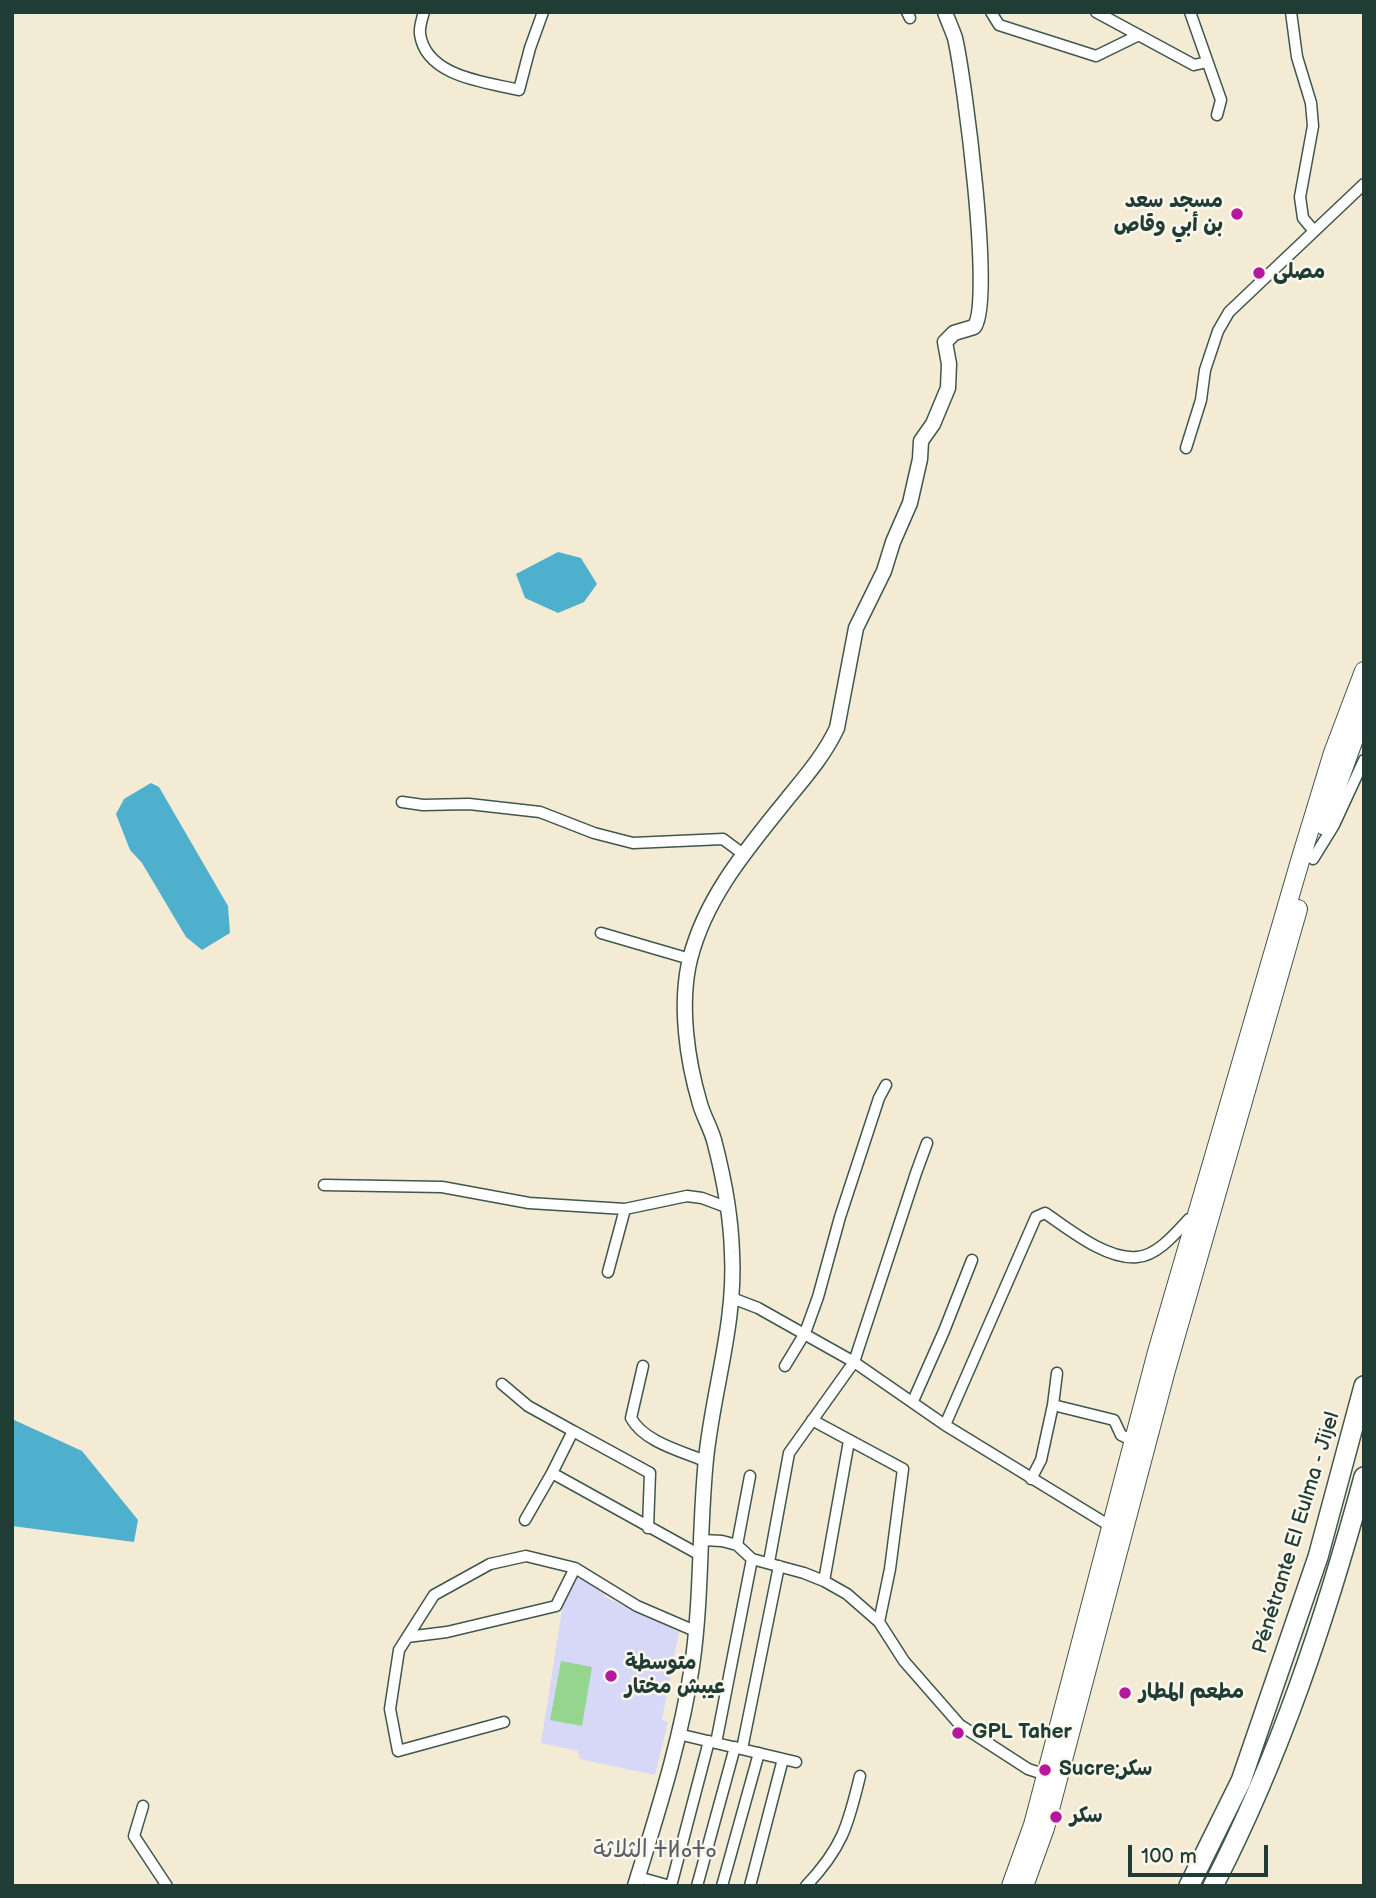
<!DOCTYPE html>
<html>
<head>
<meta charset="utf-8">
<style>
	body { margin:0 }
	#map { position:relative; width:1376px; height:1898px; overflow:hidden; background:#f3ebd4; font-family:"Balsamiq Sans",sans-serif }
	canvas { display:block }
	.frame { position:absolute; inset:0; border:14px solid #1f3d34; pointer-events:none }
	.scale { position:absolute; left:1128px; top:1845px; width:140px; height:32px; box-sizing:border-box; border:4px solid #1f3d34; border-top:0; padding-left:9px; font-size:21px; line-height:24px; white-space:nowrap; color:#1f3d34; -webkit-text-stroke:5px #fbf7ec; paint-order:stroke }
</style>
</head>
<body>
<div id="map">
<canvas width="1376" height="1898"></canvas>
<div class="frame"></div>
<div class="scale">100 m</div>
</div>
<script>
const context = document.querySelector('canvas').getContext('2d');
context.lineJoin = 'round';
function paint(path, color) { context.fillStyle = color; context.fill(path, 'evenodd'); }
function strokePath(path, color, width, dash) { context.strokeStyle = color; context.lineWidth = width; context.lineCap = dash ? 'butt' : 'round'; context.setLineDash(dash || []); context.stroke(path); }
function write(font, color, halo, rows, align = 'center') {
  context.font = font + ' "Balsamiq Sans","Playpen Sans Arabic","Noto Sans Tifinagh",sans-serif'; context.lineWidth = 5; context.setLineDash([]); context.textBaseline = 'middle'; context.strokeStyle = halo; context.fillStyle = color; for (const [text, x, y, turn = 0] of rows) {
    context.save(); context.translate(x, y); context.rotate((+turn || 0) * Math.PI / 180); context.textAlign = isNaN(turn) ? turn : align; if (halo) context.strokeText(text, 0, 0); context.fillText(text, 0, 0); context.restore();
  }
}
const built = new Path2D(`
	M576,1577L604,1589L605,1597L679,1632L662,1720L668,1722L655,1775L580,1759L578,1751L541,1743L564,1598Z`);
const green = new Path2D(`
	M561,1661L592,1667L582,1726L550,1720Z`);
const water = new Path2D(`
	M558,552L581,558L597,584L584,602L558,613L525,598L516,574Z
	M151,783L159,787L228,906L230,933L202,950L186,937L142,863L130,850L116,814L124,799Z
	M12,1419L82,1451L138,1520L134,1542L12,1526Z`);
const minor = new Path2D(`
	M424,12C422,19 419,27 420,34C426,77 486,82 519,90L530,48L543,12
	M907,12L910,18
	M991,12L999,25L1096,56L1139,35
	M1096,12L1194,65L1207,62
	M1190,12L1221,100L1217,115
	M1291,12L1297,57L1311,103L1313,126L1300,197L1303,218L1314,231
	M1186,448L1201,400L1205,370L1218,331L1229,312L1364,184
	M402,802L423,805L469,804L540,812L594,833L633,843L723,839L743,854
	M1313,859L1334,825L1364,760
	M601,933L690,959
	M324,1185L442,1187L529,1203L625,1209L687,1196L702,1198L726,1207
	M608,1272L625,1209
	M732,1298L758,1308L854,1362L945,1425L1110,1526
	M643,1366L631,1418C644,1442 681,1451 705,1461
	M785,1366L805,1333L818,1297L840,1217L879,1098L886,1085
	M1057,1373L1053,1405L1114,1420L1121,1435L1133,1441
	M502,1384L528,1406L573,1431
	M913,1401L944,1331L972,1260
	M812,1420L903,1469L890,1569L879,1622
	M945,1425L1036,1217L1045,1213C1069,1229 1106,1260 1137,1257C1157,1256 1176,1233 1189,1219H1195
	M1031,1479L1041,1460L1053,1405
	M525,1520L552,1473
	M648,1528L650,1473L573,1431L552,1473L700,1555
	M702,1540L722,1541L737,1545L752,1559L804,1573L824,1581L847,1594L879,1622L904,1661L960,1725L1028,1769L1046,1775
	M737,1545L750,1476
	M769,1562L789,1453L854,1362L916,1173L927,1143
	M824,1581L849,1441
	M407,1637L447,1632L556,1606L575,1568
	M504,1722L398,1751L390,1709L399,1650L434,1595L490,1564L526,1556L575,1568L637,1606L695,1631
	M678,1734L796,1762
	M716,1743L752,1559
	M742,1749L779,1566
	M143,1806L134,1836L167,1886
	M638,1877L670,1886
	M671,1886L709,1741
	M697,1886L735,1747
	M722,1886L759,1753
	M750,1886L783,1759
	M806,1886C842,1848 848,1826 860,1776`);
const tertiary = new Path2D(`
	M635,1886C657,1814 681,1741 692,1666C702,1598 699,1528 706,1459C713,1390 736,1323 732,1253C731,1217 724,1179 715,1144C712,1130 704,1118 700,1104C687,1060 679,1004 690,959C706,896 748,848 788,798C806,776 825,754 837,728L856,628L884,571L893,542L910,503L920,459L921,441L933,424L948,388L949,364L945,342L954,333L974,327C994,304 964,76 955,38C952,29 948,21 945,12`);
const trunk = new Path2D(`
	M1323,825L1364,711
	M1011,1886L1033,1825L1157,1352L1300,861L1333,753L1364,671
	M1024,1886L1045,1828L1166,1370L1298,909`);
const motorway = new Path2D(`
	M1189,1886L1241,1781L1318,1557L1364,1386
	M1213,1886C1280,1756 1326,1617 1364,1477`);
const markers = [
	[1237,214,7,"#b5179e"],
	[1259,273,7,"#b5179e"],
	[611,1676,7,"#b5179e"],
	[1125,1693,7,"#b5179e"],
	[958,1733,7,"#b5179e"],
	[1045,1770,7,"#b5179e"],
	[1056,1817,7,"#b5179e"]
];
const poiNames = [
	["مسجد سعد",1223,202,"right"],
	["بن أبي وقاص",1223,226,"right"],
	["مصلى",1273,273],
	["متوسطة",625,1664],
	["عيبش مختار",625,1688],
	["مطعم المطار",1139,1693],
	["GPL Taher",972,1733],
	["Sucre;سكر",1059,1770],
	["سكر",1070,1817]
];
const streetNames = [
	["Pénétrante El Eulma - Jijel",1297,1533,-73]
];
const quarterNames = [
	["الثلاثة ⵜⵍⴰⵜⴰ",655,1851]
];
paint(built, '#d7d7f8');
paint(green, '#94d68d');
paint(water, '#4eb0cd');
strokePath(minor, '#3f574c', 13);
strokePath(tertiary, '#3f574c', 17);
strokePath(trunk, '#3f574c', 20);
strokePath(motorway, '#3f574c', 22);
strokePath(minor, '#fff', 10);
strokePath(tertiary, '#fff', 14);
strokePath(trunk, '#fff', 18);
strokePath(motorway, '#fff', 19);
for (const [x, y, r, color] of markers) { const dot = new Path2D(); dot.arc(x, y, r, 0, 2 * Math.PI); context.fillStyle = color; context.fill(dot); strokePath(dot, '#fbf7ec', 2.5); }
write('bold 21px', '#1f3d34', '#fbf7ec', poiNames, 'left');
write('21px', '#1f3d34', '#fbf7ec', streetNames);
write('24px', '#585f68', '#fbf7ec', quarterNames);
</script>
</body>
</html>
